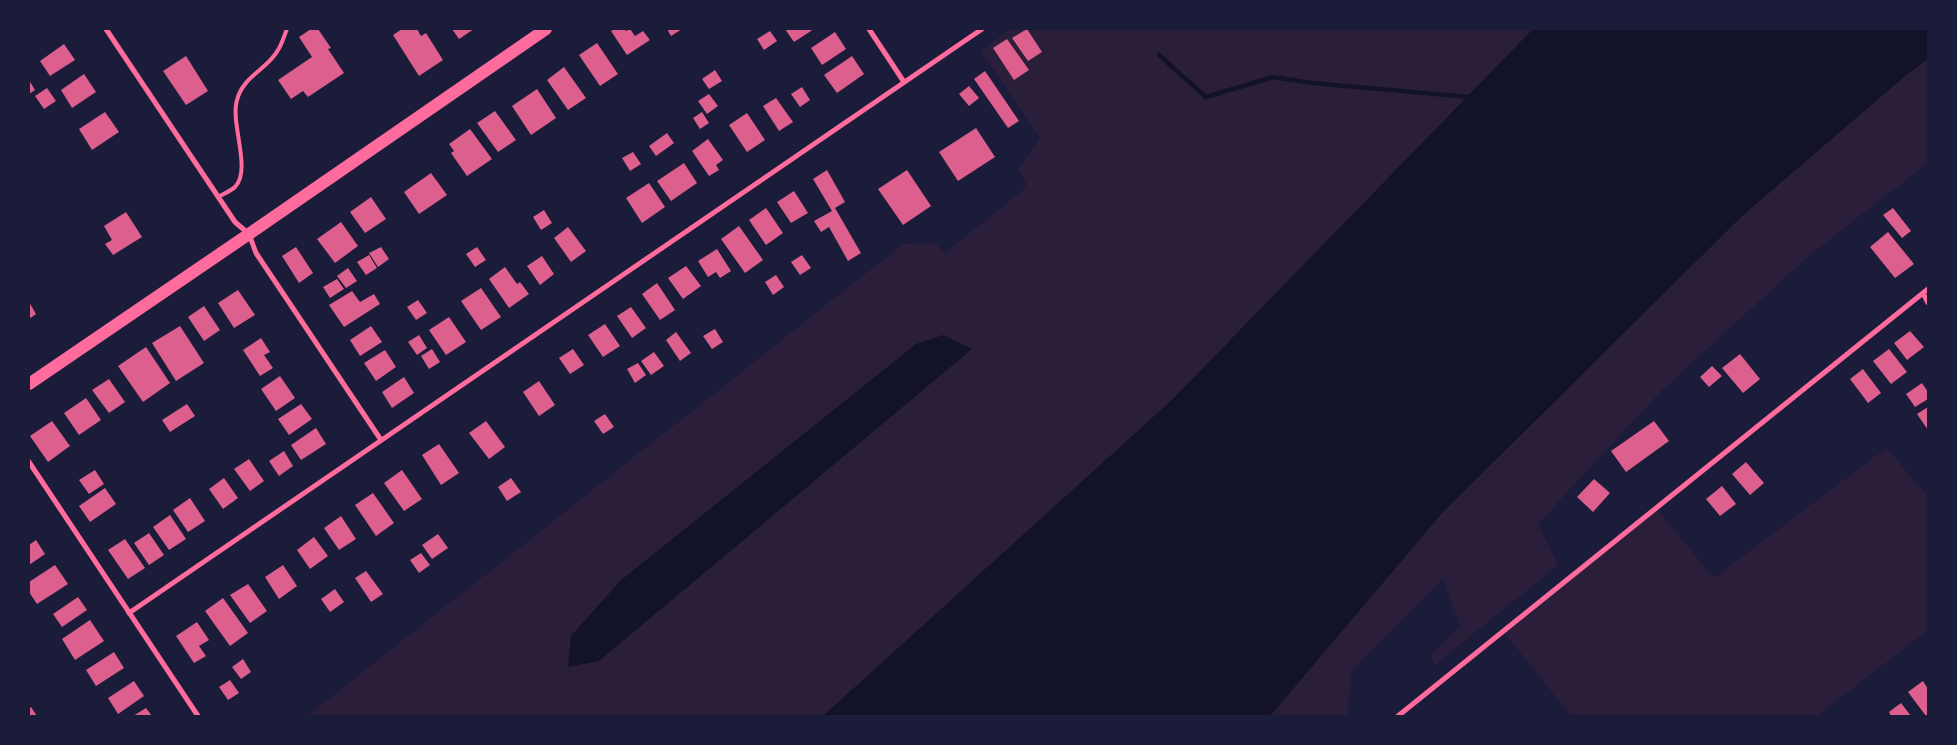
<!DOCTYPE html>
<html>
<head>
<meta charset="utf-8">
<style>
	body { margin:0 }
	#map { position:relative; width:1957px; height:745px; overflow:hidden; background:#1b1b3a; font-family:Roboto,sans-serif }
	canvas { display:block }
	.frame { position:absolute; inset:0; border:30px solid #1b1b3a; pointer-events:none }
</style>
</head>
<body>
<div id="map">
<canvas width="1957" height="745"></canvas>
<div class="frame"></div>
</div>
<script>
const context = document.querySelector('canvas').getContext('2d');
context.lineJoin = 'round';
function paint(path, color) { context.fillStyle = color; context.fill(path, 'evenodd'); }
function strokePath(path, color, width, dash) { context.strokeStyle = color; context.lineWidth = width; context.lineCap = dash ? 'butt' : 'round'; context.setLineDash(dash || []); context.stroke(path); }
const green = new Path2D(`
	M1010,29H1533L1172,400L823,716H307L903,244L936,243L944,254L1021,192L1027,184L1018,169L1040,138L981,51Z
	M1928,59V163L1811,254L1660,392L1538,524L1558,565L1435,665L1430,655L1460,626L1443,578L1352,671L1347,716H1270L1442,513L1742,216L1906,75Z
	M1886,448L1928,496V630L1817,716H1571L1503,631L1656,508L1714,578Z`);
const water = new Path2D(`
	M1533,29H1928V59L1906,75L1742,216L1442,513L1270,716H823L1172,400Z
	M943,335L972,349L599,661L568,667L571,636L620,581L916,344Z`);
const stream = new Path2D(`
	M1159,55L1206,97L1273,77L1312,83L1470,97`);
const building = new Path2D(`
	M311,29H318L331,48L328,49L344,73L308,97L303,91L291,99L278,80L312,57L299,37Z
	M402,29H417L421,36L426,33L443,60L419,76L393,35Z
	M452,29H474L459,39Z
	M615,29H624L626,31L630,29L635,36L643,31L650,40L627,55L611,31Z
	M667,29H682L671,36Z
	M785,29H814L794,42Z
	M1027,29L1042,52L1028,61L1012,38Z
	M770,31L777,41L764,50L757,39Z
	M835,32L846,49L822,65L811,48Z
	M1007,39L1029,70L1014,80L993,48Z
	M597,43L618,74L600,86L579,55Z
	M64,44L75,60L50,76L40,61Z
	M186,56L208,91L186,105L163,71Z
	M852,56L864,74L837,93L824,75Z
	M564,67L586,98L568,110L547,80Z
	M715,70L722,81L709,89L702,79Z
	M985,71L1019,121L1008,128L974,79Z
	M84,74L96,92L72,108L61,90Z
	M29,80L35,90L29,94Z
	M969,86L979,98L969,106L959,94Z
	M802,87L810,100L800,107L791,94Z
	M47,88L56,101L44,109L35,96Z
	M537,89L556,118L531,135L512,106Z
	M709,94L718,106L707,114L698,101Z
	M776,98L793,122L779,131L763,106Z
	M495,111L516,140L498,152L477,123Z
	M105,112L119,132L92,150L79,129Z
	M702,112L709,123L700,129L693,118Z
	M747,113L765,140L747,152L729,125Z
	M976,128L995,157L958,181L939,152Z
	M470,129L492,159L467,176L451,153L454,151L449,144Z
	M667,133L674,143L656,156L649,146Z
	M708,139L723,160L716,165L719,170L709,176L692,151Z
	M633,152L641,164L630,171L622,158Z
	M684,163L697,183L671,201L657,181Z
	M827,170L845,202L835,208L861,253L848,261L829,227L821,232L814,221L832,211L813,179Z
	M907,170L931,206L903,225L878,189Z
	M431,173L447,195L419,214L404,192Z
	M649,183L665,207L642,223L626,198Z
	M794,191L808,213L791,223L777,202Z
	M371,197L386,219L365,233L350,212Z
	M766,208L783,233L766,245L749,220Z
	M1893,208L1911,231L1902,238L1883,215Z
	M544,210L552,223L541,230L533,217Z
	M126,212L142,237L113,255L105,244L112,240L104,226Z
	M341,222L358,246L335,263L317,239Z
	M739,226L763,260L745,273L721,239Z
	M568,227L586,251L571,262L554,238Z
	M1888,232L1914,264L1895,278L1870,247Z
	M296,247L313,273L299,283L282,256Z
	M381,247L389,259L378,267L369,253Z
	M477,247L486,260L475,267L466,254Z
	M717,249L731,271L720,278L716,272L708,277L698,261Z
	M369,255L377,268L366,275L357,262Z
	M802,255L811,268L800,275L791,262Z
	M542,256L554,274L540,285L527,266Z
	M686,266L701,286L683,299L668,278Z
	M505,267L517,284L520,282L529,294L509,308L489,279Z
	M348,268L357,281L346,288L337,276Z
	M776,275L784,287L773,295L765,282Z
	M337,279L344,289L330,298L323,287Z
	M657,283L675,310L660,320L642,294Z
	M481,288L501,317L481,330L461,301Z
	M238,290L255,315L234,328L218,303Z
	M352,291L360,302L374,294L380,304L344,327L329,305Z
	M418,300L427,313L416,320L407,307Z
	M29,302L36,314L29,319Z
	M204,306L220,330L204,341L188,317Z
	M631,307L646,328L632,338L617,316Z
	M449,317L466,342L446,355L429,330Z
	M605,324L620,346L603,357L588,335Z
	M180,326L204,363L176,381L152,343Z
	M371,326L382,342L360,356L350,340Z
	M715,329L723,342L712,349L703,336Z
	M1910,331L1924,347L1907,360L1894,343Z
	M676,332L691,353L680,361L666,340Z
	M419,335L427,348L417,355L408,342Z
	M261,338L270,352L264,355L273,368L260,376L243,350Z
	M146,347L170,383L143,402L118,366Z
	M432,349L440,362L429,369L421,356Z
	M573,349L584,365L570,374L559,358Z
	M1889,349L1907,372L1891,384L1873,361Z
	M385,350L396,367L376,381L364,363Z
	M654,352L664,366L651,375L641,361Z
	M1740,354L1760,379L1743,393L1722,368Z
	M638,363L646,375L635,383L627,369Z
	M1712,366L1722,376L1709,387L1700,377Z
	M1863,369L1881,393L1868,403L1850,379Z
	M280,376L295,398L276,411L261,389Z
	M404,377L414,393L392,408L382,392Z
	M109,379L125,402L109,413L92,390Z
	M539,381L555,405L539,416L523,392Z
	M1922,383L1928,392V399L1915,407L1906,394Z
	M86,398L101,420L79,435L64,413Z
	M187,404L195,416L170,432L162,420Z
	M301,404L312,419L289,435L278,419Z
	M1928,407V430L1917,414Z
	M605,414L614,427L603,434L594,421Z
	M52,421L70,446L48,462L30,436Z
	M486,421L505,447L489,459L469,433Z
	M1654,421L1669,441L1626,472L1611,451Z
	M316,428L326,444L301,460L291,445Z
	M439,444L459,473L441,485L422,455Z
	M284,451L293,466L279,476L269,461Z
	M249,459L264,481L250,491L234,469Z
	M1746,462L1764,483L1750,495L1732,474Z
	M95,470L104,484L89,494L79,480Z
	M402,470L422,499L404,511L384,483Z
	M224,478L238,498L223,509L209,489Z
	M511,478L521,492L507,501L498,487Z
	M1594,479L1610,493L1593,512L1577,497Z
	M1722,486L1736,504L1720,516L1706,499Z
	M105,488L116,504L90,522L79,506Z
	M373,493L394,523L376,536L355,505Z
	M190,498L205,521L188,532L173,510Z
	M170,515L186,539L169,550L153,527Z
	M341,516L356,539L339,550L324,528Z
	M149,533L164,555L149,565L134,543Z
	M438,534L448,548L432,559L422,545Z
	M314,537L328,556L310,569L297,550Z
	M125,539L145,568L128,579L108,550Z
	M36,540L45,554L29,565V545Z
	M421,553L430,565L419,573L410,560Z
	M55,565L68,584L37,604L29,592V582Z
	M283,565L297,586L279,599L265,577Z
	M366,571L383,594L371,602L355,578Z
	M248,584L267,611L250,623L230,595Z
	M335,589L344,602L330,612L321,599Z
	M78,597L87,610L62,627L53,614Z
	M223,598L248,633L230,646L205,611Z
	M90,620L104,641L75,660L62,639Z
	M197,622L209,640L199,646L206,656L194,663L176,636Z
	M114,652L124,668L96,686L86,670Z
	M243,659L251,672L241,679L232,667Z
	M230,680L239,693L228,700L219,687Z
	M134,681L144,696L118,714L108,698Z
	M1923,681L1928,689V715L1926,716L1908,692Z
	M1901,703L1911,716H1891L1889,712Z
	M31,707L37,716H29V709Z
	M146,708L152,716H133Z`);
const service = new Path2D(`
	M218,197C223,194 231,191 235,187C252,169 230,124 237,100C243,76 268,69 278,50C282,44 284,36 287,29`);
const minor = new Path2D(`
	M106,29L235,222L249,234L256,253L381,440
	M869,29L904,82
	M1923,293L1928,303
	M29,462L198,716
	M129,613L982,29
	M1398,716L1928,289`);
const primary = new Path2D(`
	M29,384L249,234L546,29`);
paint(green, '#2a1e3b');
paint(water, '#12122b');
strokePath(stream, '#12122b', 4.5);
paint(building, '#dd5f8e');
strokePath(service, '#ff6b9d', 4);
strokePath(minor, '#ff6b9d', 5);
strokePath(primary, '#ff6b9d', 12);
</script>
</body>
</html>
